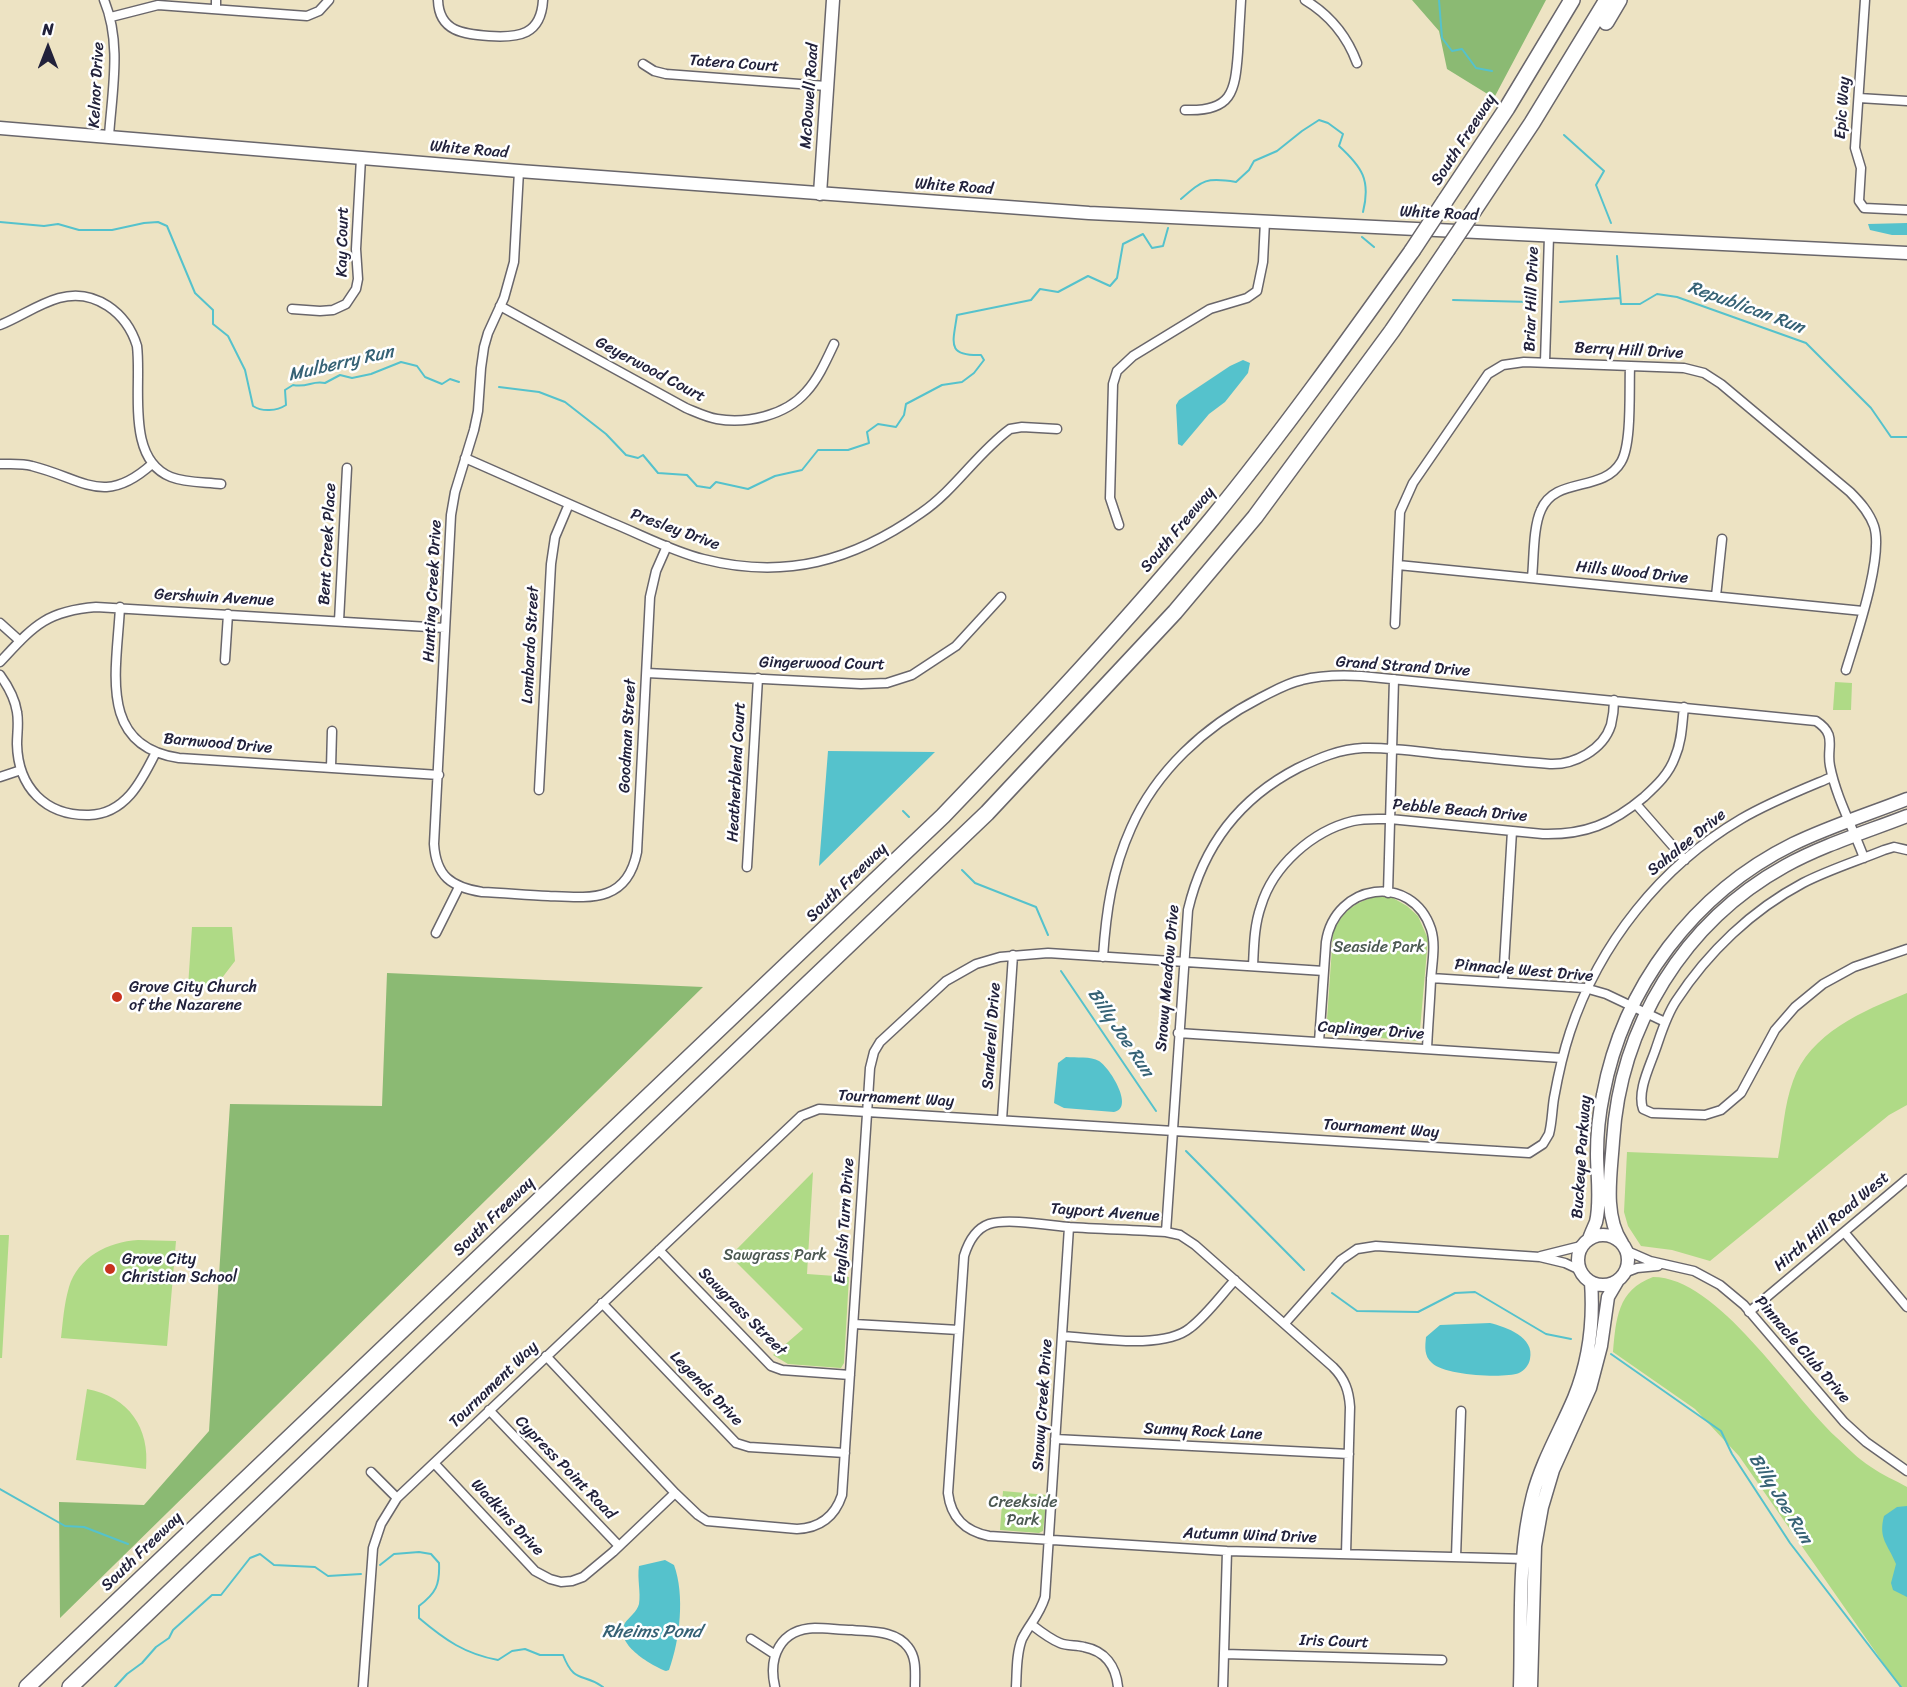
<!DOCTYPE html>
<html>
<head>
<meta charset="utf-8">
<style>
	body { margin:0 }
	#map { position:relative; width:1907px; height:1687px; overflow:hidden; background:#ede3c3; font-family:Sriracha,sans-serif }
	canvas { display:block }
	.north { position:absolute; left:18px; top:18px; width:60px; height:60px; -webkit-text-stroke:4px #fff; paint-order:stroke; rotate:0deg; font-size:16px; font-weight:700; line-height:24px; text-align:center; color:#22223b }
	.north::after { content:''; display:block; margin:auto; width:21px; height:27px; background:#22223b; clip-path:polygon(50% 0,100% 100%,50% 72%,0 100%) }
</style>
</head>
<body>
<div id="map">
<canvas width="1907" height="1687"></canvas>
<div class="north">N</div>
</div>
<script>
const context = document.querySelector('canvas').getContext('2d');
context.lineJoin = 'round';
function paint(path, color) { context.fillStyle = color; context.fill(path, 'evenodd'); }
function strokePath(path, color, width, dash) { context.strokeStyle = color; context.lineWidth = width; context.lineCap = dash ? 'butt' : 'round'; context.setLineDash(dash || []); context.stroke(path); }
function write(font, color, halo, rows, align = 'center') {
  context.font = font + ' Sriracha,sans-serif'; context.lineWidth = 5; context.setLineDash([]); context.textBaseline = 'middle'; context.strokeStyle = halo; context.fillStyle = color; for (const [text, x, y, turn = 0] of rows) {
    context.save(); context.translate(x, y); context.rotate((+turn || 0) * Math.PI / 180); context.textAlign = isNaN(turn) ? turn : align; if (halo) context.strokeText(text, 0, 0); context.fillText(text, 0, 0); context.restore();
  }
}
const green = new Path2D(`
	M1835,682L1852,683L1851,710H1833Z
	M1378,896L1393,898L1407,906L1418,916L1428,939L1419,1041L1326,1034L1333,933C1342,911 1355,902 1378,896Z
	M192,927H232L235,961L215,987H188Z
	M1907,993V1105L1889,1115L1710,1261L1672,1250L1641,1246L1628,1226L1624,1212L1627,1152L1778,1158C1783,1133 1784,1105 1793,1081C1810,1033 1863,1011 1907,993Z
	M813,1172L807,1274L849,1277L844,1363L841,1368L788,1364L773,1355L803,1329L730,1256Z
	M0,1235H9L2,1358H0Z
	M138,1240L176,1241L167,1346L61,1338C63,1321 64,1304 69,1287C78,1257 108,1242 138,1240Z
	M1653,1277C1718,1277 1790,1394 1836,1437C1847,1447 1858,1459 1871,1467C1882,1475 1895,1480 1907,1487V1687H1900L1739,1456L1695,1409L1613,1352C1616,1320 1617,1290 1653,1277Z
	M87,1389C129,1397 150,1428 146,1469L76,1460Z
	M1003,1491L1047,1495L1043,1531L1039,1533L1000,1530Z`);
const forest = new Path2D(`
	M1412,0H1546L1494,98L1447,69L1439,31Z
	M387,973L703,987L60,1618L59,1502L144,1505L209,1431L230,1104L382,1106Z`);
const water = new Path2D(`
	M1907,223V235H1892L1870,230L1868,224Z
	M1243,360L1250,363L1248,373L1225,402L1209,414L1182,446L1178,444L1176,405L1179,400L1230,366Z
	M828,751L935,752L819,866Z
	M1066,1057C1076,1058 1091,1056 1099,1061C1110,1068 1135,1108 1114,1112L1064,1108L1054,1103L1058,1063Z
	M1490,1323C1506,1327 1535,1337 1530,1359C1529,1365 1524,1371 1519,1373C1503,1379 1444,1375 1432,1363C1424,1356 1425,1347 1426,1337L1440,1325Z
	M1907,1506V1597L1893,1590L1891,1583L1896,1564C1888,1544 1878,1539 1884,1516L1897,1507Z
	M665,1560L674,1565C685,1595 680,1640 669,1670L666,1671C650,1665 613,1643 625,1623C629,1617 637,1612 639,1604C641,1592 637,1579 639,1566Z`);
const stream = new Path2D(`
	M1439,0L1442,38L1452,51L1462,49L1476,68L1492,71
	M1564,135L1604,171L1596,185L1611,223
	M1181,199C1203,180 1206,177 1236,182L1249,170L1254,161L1277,151L1302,131L1319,120L1328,123L1343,134L1339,146C1362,167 1371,180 1363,212
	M0,222L44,226L58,224L79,230H112L144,223L158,222L167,226L195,293L213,310V324L228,336L245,370L253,406C262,412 277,411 286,405L285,390L293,385C308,388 312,380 325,383L340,375L352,378L371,374L401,362L417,366L425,377L442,384L450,379L459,382
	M1362,237L1374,247
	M1617,256L1621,304H1640L1657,294L1677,297L1806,343L1871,408L1891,437H1907
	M1453,300L1530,302
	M1560,302L1620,298
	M499,387L539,392L565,402L606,434L626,455L638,458L643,455L658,473L687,475L697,486L710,488L716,482L748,489L775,476L802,470L818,450H848L869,443L867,432L878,424L896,427L904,415L906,404L942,385L962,382L974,373L984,360L981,355C946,356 953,343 957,315L1031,300L1040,289L1058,292L1088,276L1110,286L1117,278L1123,244L1143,234L1152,248L1163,246L1168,228
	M903,811L909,817
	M962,870L975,883L1036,907L1048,935
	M1061,971L1156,1111
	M1186,1151L1304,1270
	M1332,1293L1357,1311L1418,1312L1455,1293L1475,1292L1546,1334L1571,1339
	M1611,1354L1721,1431L1732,1454L1790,1543L1901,1687
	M0,1489L65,1526L84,1527L128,1544
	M380,1565L394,1554L419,1552L431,1554L439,1563C440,1585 436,1593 419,1606V1618C445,1640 465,1654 498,1660L512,1651L525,1649L540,1655H563C575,1685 582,1672 603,1687
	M115,1687L127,1674L142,1663L156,1647L169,1638L173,1630L212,1595H221L250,1558L260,1554L274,1565L315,1567L328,1576L361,1574`);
const street = new Path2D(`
	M104,0C122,43 112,91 109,136
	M438,0C439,32 464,34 489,36C519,38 541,35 543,0
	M1305,0C1330,15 1347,36 1357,63
	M1865,0L1855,148L1861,168L1859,201L1864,208L1907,210
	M216,9V0
	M111,17L158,5L307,16L319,11L329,0
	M643,64L654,71L666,74L826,86
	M1859,98L1907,101
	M1185,110C1232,112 1235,92 1238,52C1239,35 1240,17 1241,0
	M519,171L514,262L504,298L488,333L484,347L481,368L478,411L474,430L455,492L451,515L434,844C436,876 451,887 482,892C504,893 526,895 548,896C590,898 627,903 637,852L650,597L656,571L667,546
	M500,306L686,408C696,412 706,417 717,419C746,424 785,416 806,392C818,379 826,361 834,344
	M292,309L320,311L333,310L346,304L356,289L358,279L356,249L361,158
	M0,325C20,317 38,304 59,298C95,288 127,313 137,346C142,386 125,459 171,477C186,483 205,482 221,484
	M1545,362L1549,236
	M465,458C513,479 562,501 610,522C640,534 671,551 703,559C785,580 853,561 921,513C955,490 977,453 1010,429L1022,427L1057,429
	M0,464C11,464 22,463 32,466C84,479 104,507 152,464
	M1119,525L1110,498L1113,384L1117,371L1133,356L1210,309L1247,298L1257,291L1263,262L1265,221
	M1398,565L1863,611
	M1532,578C1534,558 1533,527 1541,510C1555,476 1603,493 1621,462C1632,444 1629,390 1630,367
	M1716,596L1722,539
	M120,607C117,669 97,746 179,758L439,775
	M339,621L347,468
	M0,623L20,641
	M1395,624L1400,512L1413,483L1488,374L1503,365L1524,362L1684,368L1704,373L1721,384L1850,492C1860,502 1869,512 1874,526C1884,556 1856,637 1846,670
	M225,660L228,614
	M0,662C33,627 45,611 96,607L445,628
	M647,673L861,684L887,683L912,675L956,646L1001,597
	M0,675C8,686 15,699 17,712C19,723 17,733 17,744C18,787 45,816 89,815C125,814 141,782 155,754
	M331,768L332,731
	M0,777L21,770
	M539,790L551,564L555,537L569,504
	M1636,804L1685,860
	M1907,850L1894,847L1884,850C1857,861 1828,870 1803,883C1752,910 1708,952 1676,1001C1666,1016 1661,1034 1655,1051C1649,1068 1637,1092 1643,1109L1652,1113L1705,1115L1721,1110L1741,1093L1775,1030L1795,1007L1823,984L1854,967L1907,949
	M747,867L758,678
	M1388,893L1394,679
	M436,933L459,887
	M1103,957C1106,912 1112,870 1131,828C1156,771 1205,726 1260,698C1274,691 1287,683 1302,680C1321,675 1341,675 1361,676L1816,721C1838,735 1826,747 1830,766C1836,797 1853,828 1864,858
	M1253,966C1254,946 1254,926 1261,906C1273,866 1312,831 1353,821C1365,818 1378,819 1390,819L1543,834C1585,835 1612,824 1644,797C1657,785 1669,774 1675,757C1682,741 1682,724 1684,707
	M1431,978L1585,988L1606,994L1665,1022
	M1503,982L1512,831
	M1178,1033L1562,1058
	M1319,1042L1326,942C1335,883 1412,872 1431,929C1436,945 1432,963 1431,980C1430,1003 1428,1026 1427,1049
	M1002,1120L1013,955
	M1166,1232L1188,910C1203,846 1240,798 1298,768C1319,758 1340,749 1363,748C1389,747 1415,751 1441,754C1477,757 1513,761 1550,764C1574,765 1603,750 1611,725C1613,717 1614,708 1614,700
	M1844,1232L1907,1307
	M659,1250L771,1366L782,1370L850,1375
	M1627,1251L1650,1261L1694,1271L1720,1285L1744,1305L1844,1422L1866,1442L1907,1471
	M1541,1256L1581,1246
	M1624,1273L1637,1268L1658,1266
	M602,1303L736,1443L749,1447L845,1453
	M1749,1312L1907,1179
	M1285,1323L1341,1260L1357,1249L1376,1246L1540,1257L1565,1263L1580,1270
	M854,1324L959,1330
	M1062,1336C1097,1338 1163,1350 1190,1328C1207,1315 1221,1295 1235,1280
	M546,1356L675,1493L698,1515L707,1521L797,1529C820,1528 835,1516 842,1495L870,1068L874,1052L880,1042L946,981L976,964L1000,957L1048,953L1324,971
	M489,1410L619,1546
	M1055,1439L1349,1454
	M434,1463L535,1571L550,1579L561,1582L572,1581L583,1577L613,1552L675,1493
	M371,1472L397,1498
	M1346,1554L1350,1407C1349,1391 1345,1379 1333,1367L1195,1245L1180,1235L1166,1232C1133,1230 1100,1229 1068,1227C1048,1225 1007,1218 989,1224C975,1229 968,1243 964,1256L948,1493C951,1518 965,1531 989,1536L1227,1551L1527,1559
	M1456,1557L1461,1411
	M1032,1625C1041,1632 1050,1639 1060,1643C1067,1646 1076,1645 1084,1647C1105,1651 1116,1666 1118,1687
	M751,1639L774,1654
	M1224,1654L1442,1660
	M363,1687L373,1548L381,1524L397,1498L801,1116L819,1109L1529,1153L1543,1144L1549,1134C1552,1123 1552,1110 1554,1098C1558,1076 1563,1053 1570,1032C1599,944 1661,866 1741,819C1770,802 1801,790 1832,777
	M775,1687C768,1657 780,1629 815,1628C827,1628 840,1630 852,1630C871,1632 895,1630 908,1647C917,1658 915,1673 915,1687
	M1016,1687C1017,1672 1016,1654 1022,1639C1030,1623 1039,1616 1045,1597L1069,1227
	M1223,1687L1227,1551`);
const secondary = new Path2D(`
	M0,128L519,171L1089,213L1907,253
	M820,194L833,0
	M1578 1260a25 25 0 1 1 50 0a25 25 0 1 1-50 0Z
	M1589,1239C1591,1233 1594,1227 1596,1222C1601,1201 1597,1175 1597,1154C1597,1134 1599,1114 1603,1095C1623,987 1694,893 1793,844C1830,826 1869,814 1907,799
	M1622,1243C1603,1215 1611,1173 1613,1141C1620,1026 1684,922 1785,866C1823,845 1866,832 1907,816
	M1520,1687C1522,1624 1517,1557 1533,1495C1542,1461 1560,1431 1574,1398C1589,1361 1594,1322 1591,1282
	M1531,1687L1535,1546L1542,1507L1553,1470L1590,1388L1601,1346L1608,1297L1618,1280`);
const highway = new Path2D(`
	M1606,22L1619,0
	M1445,201L1507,108L1572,0
	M1474,210L1532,123L1607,0
	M27,1687L943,816C1035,720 1126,623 1211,520C1282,433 1347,342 1412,251
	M70,1687L987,813L1175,612L1255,517L1392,331L1447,250`);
const highwayBridge = new Path2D(`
	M1447,250L1474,210
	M1412,251L1445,201`);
const markers = [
	[117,997,6,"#c8321e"],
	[110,1269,6,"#c8321e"]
];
const streetNames = [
	["Tatera Court",734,64,4],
	["Kelnor Drive",97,85,-87],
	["McDowell Road",810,96,-86],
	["Epic Way",1843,108,-86],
	["South Freeway",1464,140,-57],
	["White Road",469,150,5],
	["White Road",954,187,4],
	["White Road",1439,214,3],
	["Kay Court",343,242,-89],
	["Briar Hill Drive",1532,299,-88],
	["Berry Hill Drive",1629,351,3],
	["Geyerwood Court",650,370,28],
	["Presley Drive",675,530,20],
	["South Freeway",1178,530,-50],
	["Bent Creek Place",328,544,-87],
	["Hills Wood Drive",1632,573,6],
	["Hunting Creek Drive",433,591,-87],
	["Gershwin Avenue",214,598,3],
	["Lombardo Street",531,645,-87],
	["Gingerwood Court",822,664,1],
	["Grand Strand Drive",1403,667,4],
	["Goodman Street",628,736,-87],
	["Barnwood Drive",218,744,5],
	["Heatherblend Court",737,772,-87],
	["Pebble Beach Drive",1460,811,5],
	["Sahalee Drive",1687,843,-39],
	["South Freeway",847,883,-44],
	["Pinnacle West Drive",1524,971,5],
	["Snowy Meadow Drive",1168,978,-85],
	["Caplinger Drive",1371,1031,4],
	["Sanderell Drive",992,1036,-86],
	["Tournament Way",896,1099,3],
	["Tournament Way",1381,1129,4],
	["Buckeye Parkway",1582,1157,-86],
	["Tayport Avenue",1105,1213,4],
	["South Freeway",494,1217,-44],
	["English Turn Drive",845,1221,-86],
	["Hirth Hill Road West",1832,1222,-40],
	["Sawgrass Street",742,1312,45],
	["Pinnacle Club Drive",1802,1350,49],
	["Tournament Way",494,1385,-44],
	["Legends Drive",706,1389,46],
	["Snowy Creek Drive",1043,1405,-86],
	["Sunny Rock Lane",1203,1432,3],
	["Cypress Point Road",565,1468,46],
	["Wadkins Drive",507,1518,47],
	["Autumn Wind Drive",1250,1536,2],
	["South Freeway",142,1552,-44],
	["Iris Court",1334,1642,2]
];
const parkNames = [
	["Seaside Park",1379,948],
	["Sawgrass Park",775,1256],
	["Creekside",1023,1503],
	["Park",1023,1521]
];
const poiNames = [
	["Grove City Church",129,988],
	["of the Nazarene",129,1006],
	["Grove City",122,1260],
	["Christian School",122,1278]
];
const waterNames = [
	["Republican Run",1746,308,20],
	["Mulberry Run",341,364,-13],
	["Billy Joe Run",1120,1033,56],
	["Billy Joe Run",1780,1499,58],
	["Rheims Pond",652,1632]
];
paint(green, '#afda86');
paint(forest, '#8bba73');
paint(water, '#55c2cc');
strokePath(stream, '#55c2cc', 2);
strokePath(street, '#69666b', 11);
strokePath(secondary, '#69666b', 15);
strokePath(highway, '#69666b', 18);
strokePath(street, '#fff', 8);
strokePath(secondary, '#fff', 12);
strokePath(highway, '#fff', 15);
strokePath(highwayBridge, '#69666b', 18, []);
strokePath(highwayBridge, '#fff', 15);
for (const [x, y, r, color] of markers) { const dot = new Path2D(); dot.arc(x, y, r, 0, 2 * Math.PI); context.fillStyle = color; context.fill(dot); strokePath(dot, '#fff', 2); }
write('16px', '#22223b', '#fff', streetNames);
write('16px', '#4c5952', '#fff', parkNames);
write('16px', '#22223b', '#fff', poiNames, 'left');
write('italic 18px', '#366275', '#fff', waterNames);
</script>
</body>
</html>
